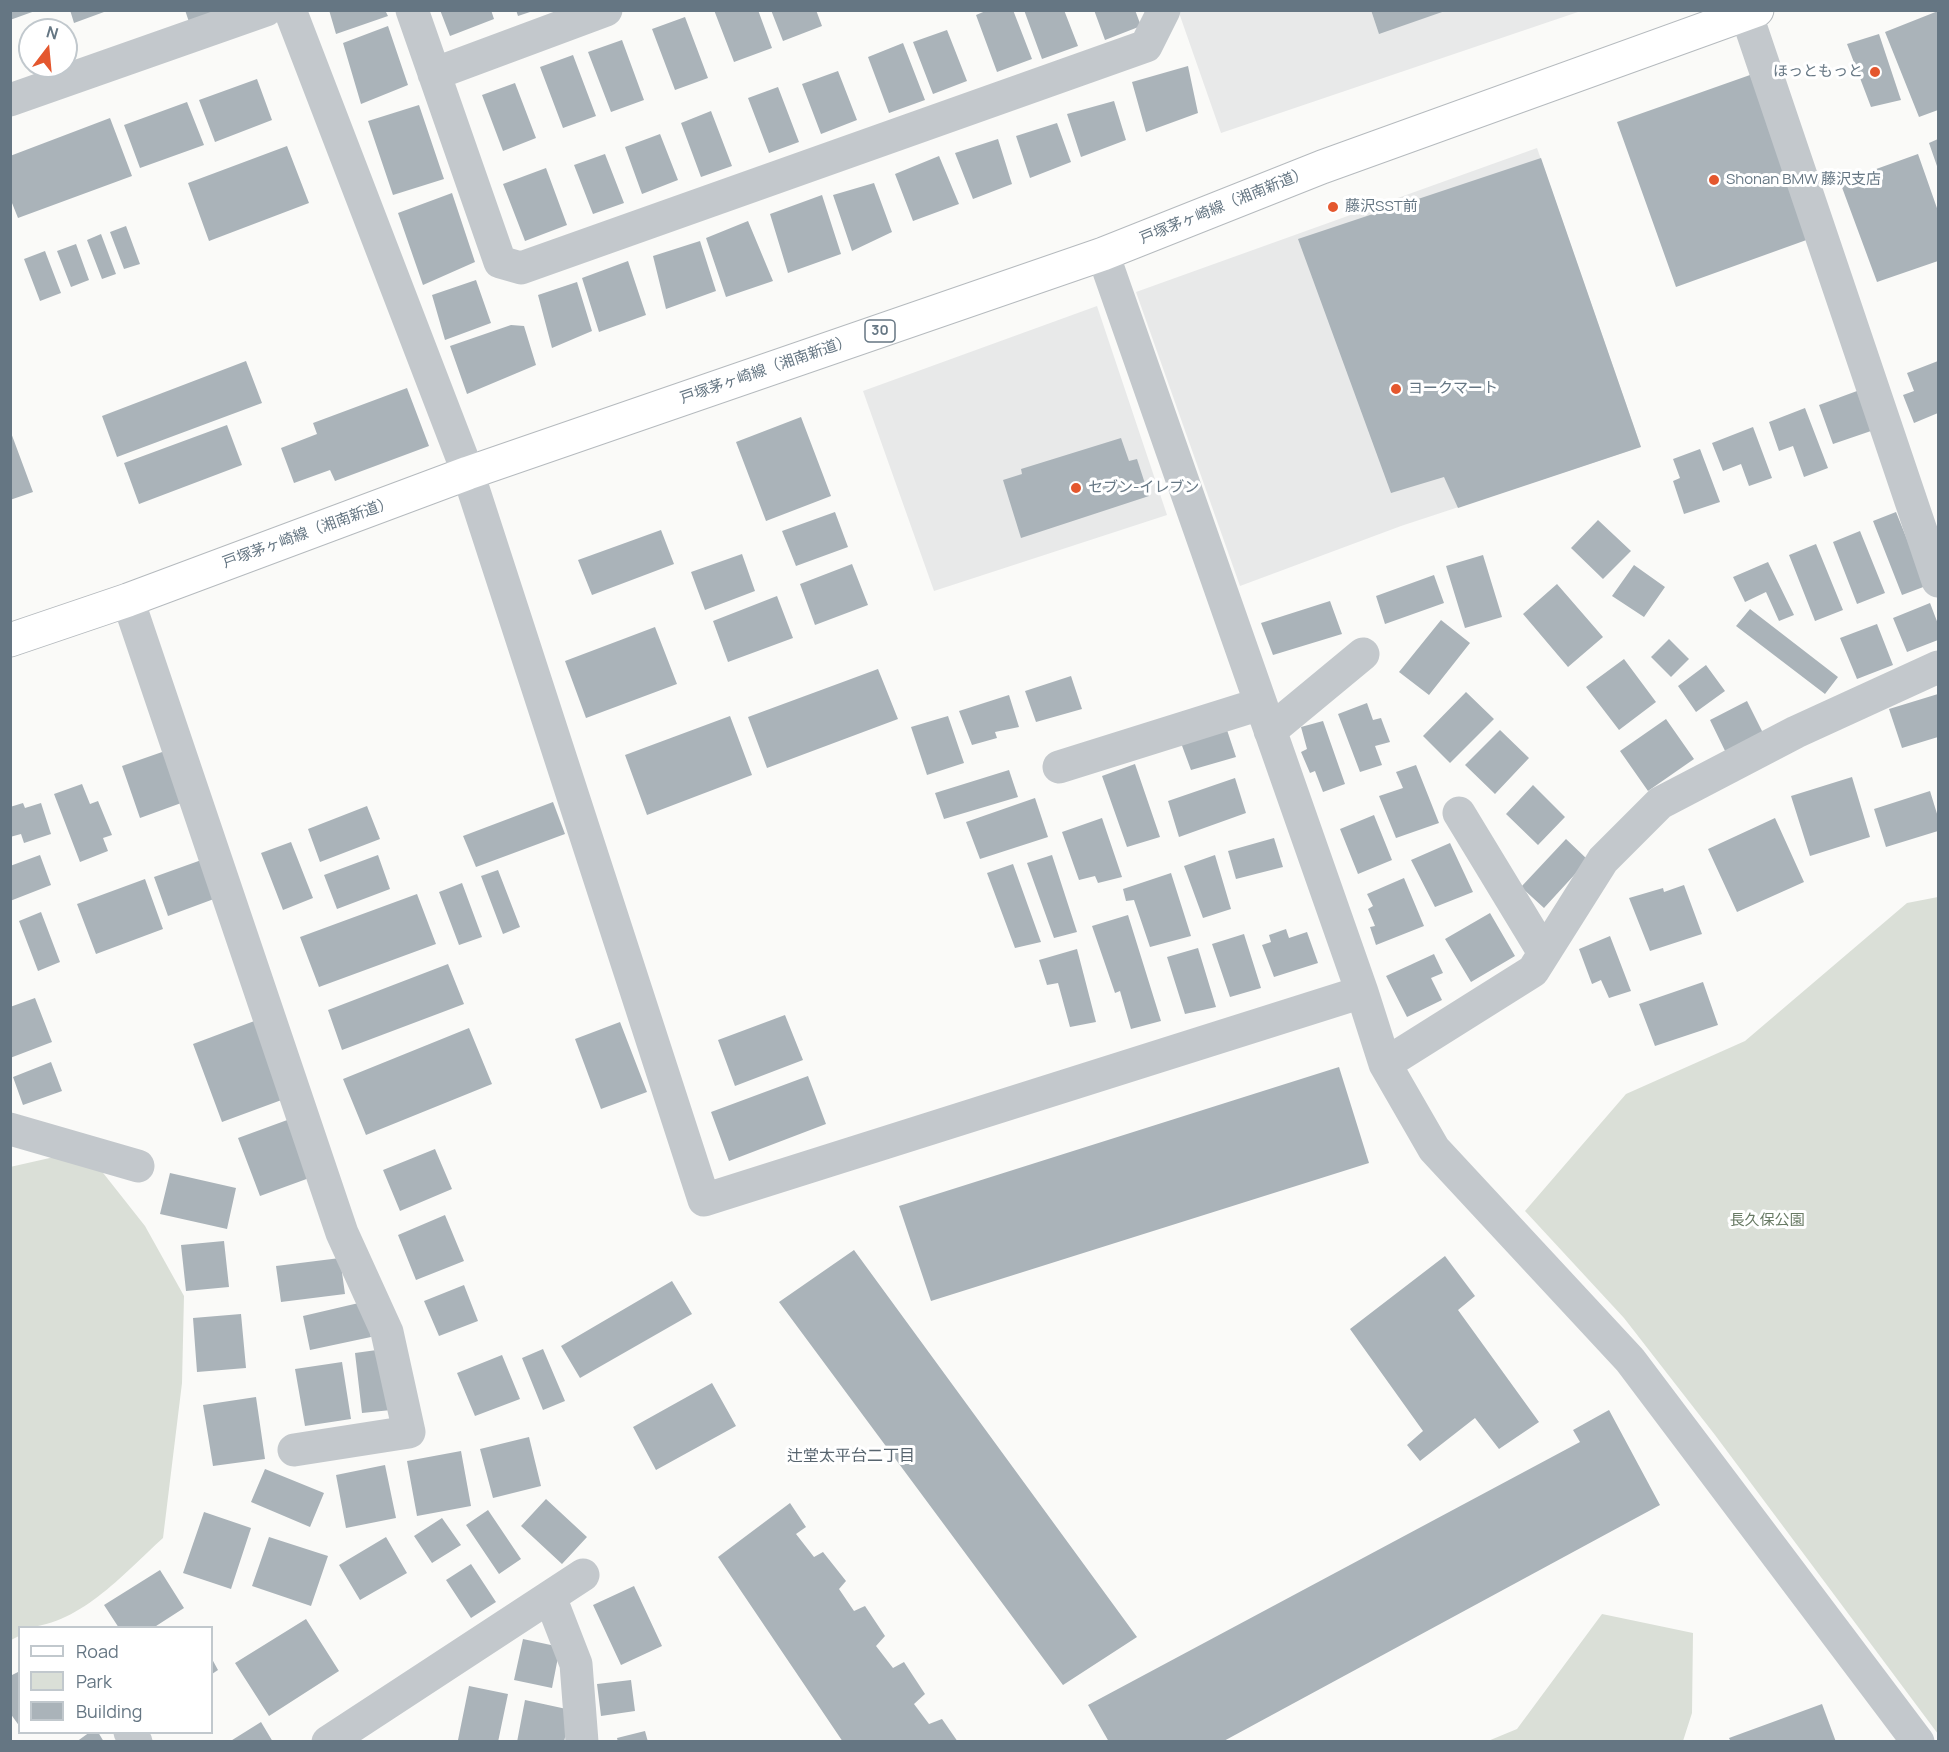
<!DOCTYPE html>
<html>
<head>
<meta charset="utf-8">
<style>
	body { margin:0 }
	#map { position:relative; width:1949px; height:1752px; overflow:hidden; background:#fafaf8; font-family:Manrope,sans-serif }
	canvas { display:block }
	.frame { position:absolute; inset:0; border:12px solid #657683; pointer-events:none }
	.legend { position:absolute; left:18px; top:1626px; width:195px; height:108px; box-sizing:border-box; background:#fff; border:2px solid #c1c8cd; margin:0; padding:8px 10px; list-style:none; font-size:18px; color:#657683 }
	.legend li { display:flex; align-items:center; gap:12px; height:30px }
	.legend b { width:30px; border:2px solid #c1c8cd }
	.north { position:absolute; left:18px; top:18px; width:60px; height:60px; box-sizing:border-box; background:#fff; border:2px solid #c1c8cd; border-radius:50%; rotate:16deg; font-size:16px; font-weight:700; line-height:24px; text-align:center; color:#657683 }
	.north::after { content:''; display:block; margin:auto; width:21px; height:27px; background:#e4572e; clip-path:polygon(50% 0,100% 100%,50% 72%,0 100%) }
</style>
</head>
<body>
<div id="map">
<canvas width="1949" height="1752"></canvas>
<div class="frame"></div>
<ul class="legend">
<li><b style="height:8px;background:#fff"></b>Road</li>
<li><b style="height:16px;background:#dadfd7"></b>Park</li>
<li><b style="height:16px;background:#aab3b9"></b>Building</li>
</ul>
<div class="north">N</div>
</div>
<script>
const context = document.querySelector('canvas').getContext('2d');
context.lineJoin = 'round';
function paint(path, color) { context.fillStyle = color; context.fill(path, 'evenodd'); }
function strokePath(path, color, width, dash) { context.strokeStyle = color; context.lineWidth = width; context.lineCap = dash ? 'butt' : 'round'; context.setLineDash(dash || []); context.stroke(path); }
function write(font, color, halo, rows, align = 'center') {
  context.font = font + ' Manrope,"Noto Sans JP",sans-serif'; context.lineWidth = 6; context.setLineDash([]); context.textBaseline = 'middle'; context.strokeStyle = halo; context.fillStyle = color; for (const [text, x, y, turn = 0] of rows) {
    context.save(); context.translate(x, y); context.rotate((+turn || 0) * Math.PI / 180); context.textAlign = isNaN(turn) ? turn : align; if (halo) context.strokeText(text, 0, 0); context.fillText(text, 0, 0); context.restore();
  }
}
const built = new Path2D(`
	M1178,10L1581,11L1221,133Z
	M1537,148L1641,447L1401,526L1240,586L1136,292Z
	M1097,306L1167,515L934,591L863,391Z`);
const green = new Path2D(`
	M1938,897V1734L1715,1435L1624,1318L1525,1211L1626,1094L1745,1041L1907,903Z
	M85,1150L145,1226L184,1296L182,1383L163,1538C122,1575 79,1627 20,1628L19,1636L11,1640L10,1167Z
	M1602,1614L1693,1633L1692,1713L1683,1741H1488L1517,1729Z`);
const building = new Path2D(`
	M10,10H35V11L10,20Z
	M70,10H103L104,12L74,23Z
	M185,10H233L190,25Z
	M329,10H385L388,16L336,34Z
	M440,10H491L494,19L450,36Z
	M516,10H533V11L518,16Z
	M714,10H758L772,48L734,62Z
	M771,10H816L822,26L783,41Z
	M988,10H1013L1032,59L997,72L976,15Z
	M1024,10H1064L1078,46L1042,59Z
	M1094,10H1135L1141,26L1105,40Z
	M1371,10H1445V11L1379,34Z
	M1938,11V110L1919,117L1885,32Z
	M685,17L708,78L675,90L652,29Z
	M388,26L408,85L361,104L343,43Z
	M947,30L967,81L933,94L913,42Z
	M1879,34L1901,100L1871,107L1847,44Z
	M622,40L644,100L611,112L588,52Z
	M903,43L925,100L889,113L868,57Z
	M573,55L596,116L563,128L540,67Z
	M1188,66L1198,113L1146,132L1132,82Z
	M838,71L857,120L821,134L802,84Z
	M1750,75L1812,238L1676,287L1617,122Z
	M257,79L272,120L215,142L199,100Z
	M515,83L536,138L503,151L482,95Z
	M778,87L799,142L769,153L748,98Z
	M1114,101L1126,140L1081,157L1067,114Z
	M187,102L204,145L140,168L124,125Z
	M419,105L444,179L393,195L368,121Z
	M711,111L732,166L701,177L681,123Z
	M110,118L132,176L18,218L10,198V156Z
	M1057,123L1071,162L1030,178L1016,136Z
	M660,134L678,180L642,194L625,147Z
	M998,139L1012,184L973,199L955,153Z
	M1938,139V169L1929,143Z
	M287,146L309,203L209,241L188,183Z
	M605,154L624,203L593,214L574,165Z
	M1918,154L1938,211V261L1877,282L1840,182Z
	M939,156L959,204L913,221L895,174Z
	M1541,158L1641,447L1458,508L1444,477L1391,493L1298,239Z
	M546,168L567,225L525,241L503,184Z
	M874,183L892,232L852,251L833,195Z
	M452,193L475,262L423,285L398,213Z
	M822,195L841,254L788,273L770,214Z
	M748,221L773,281L726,297L706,238Z
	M126,226L140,264L124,269L110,232Z
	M101,234L116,274L102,279L87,240Z
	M700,241L716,291L666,309L653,256Z
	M76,244L89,280L71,287L57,251Z
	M45,251L61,293L40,301L24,259Z
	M628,261L646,315L599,332L582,278Z
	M476,280L491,323L445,340L432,295Z
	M577,282L592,331L552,348L538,295Z
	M511,325L524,326L536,365L467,394L450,346Z
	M246,361L262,403L117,457L102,416Z
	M1938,361V413L1914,423L1903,395L1914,391L1907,373Z
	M407,388L429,446L335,481L330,470L294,483L281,448L317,434L313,423Z
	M1857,391L1871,431L1833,444L1819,405Z
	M1805,408L1828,468L1804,477L1793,446L1779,451L1769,422Z
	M801,417L831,496L766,521L736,442Z
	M227,425L242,465L139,504L124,463Z
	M1753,427L1772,478L1749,486L1741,464L1723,471L1712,443Z
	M10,430L33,492L10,500Z
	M1121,438L1129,461L1137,459L1149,496L1021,538L1003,480L1022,474L1021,469Z
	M1700,449L1720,502L1684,514L1673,481L1680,478L1673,459Z
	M835,512L848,547L796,566L782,531Z
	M1896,512L1926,586L1902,595L1873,521Z
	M1598,520L1631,551L1603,579L1571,548Z
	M661,530L674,564L592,595L578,560Z
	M1860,531L1885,593L1857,604L1833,542Z
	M1816,544L1843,610L1815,621L1789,555Z
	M742,554L755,591L705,610L691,572Z
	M1483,555L1502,617L1465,628L1446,566Z
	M1768,562L1794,615L1779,621L1766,592L1745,602L1733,577Z
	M852,564L868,605L815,625L800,584Z
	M1634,565L1665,587L1644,617L1612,596Z
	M1434,575L1444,603L1385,624L1376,596Z
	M1557,584L1603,637L1568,667L1523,614Z
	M777,596L793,638L728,662L713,621Z
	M1330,601L1342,634L1273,655L1261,623Z
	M1930,603L1938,624V640L1907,652L1893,618Z
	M1750,609L1838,677L1825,694L1736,626Z
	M1441,620L1470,643L1429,695L1399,672Z
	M1877,624L1893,665L1857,679L1840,638Z
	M655,627L677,684L586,718L565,661Z
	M1669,639L1689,659L1671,677L1651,657Z
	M1624,659L1656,702L1619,730L1586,687Z
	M1706,665L1725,691L1696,712L1678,686Z
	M878,669L898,719L767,768L748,717Z
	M1071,676L1082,709L1036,722L1025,691Z
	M1466,692L1494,719L1450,763L1423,736Z
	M1938,694V737L1902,748L1889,709Z
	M1009,695L1019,727L995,732L997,738L972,745L959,711Z
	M1747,701L1765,737L1727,755L1710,720Z
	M1367,703L1373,720L1381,718L1390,742L1375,746L1382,765L1360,772L1338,714Z
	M730,716L752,775L647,815L625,755Z
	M948,716L964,763L927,775L911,727Z
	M1666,719L1694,759L1648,791L1620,751Z
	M1323,721L1345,784L1323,792L1315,771L1310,773L1301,752L1307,749L1301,727Z
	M1227,730L1236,757L1191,770L1181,743Z
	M1500,730L1529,758L1495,794L1465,765Z
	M165,751L184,802L140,818L122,766Z
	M1135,764L1160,837L1127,847L1102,776Z
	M1416,765L1439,823L1396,838L1379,796L1403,788L1396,772Z
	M1009,770L1018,797L944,819L935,793Z
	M1852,777L1870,837L1810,856L1791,796Z
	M1235,778L1246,813L1179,837L1168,801Z
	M82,784L90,804L98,801L112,835L103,838L108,851L80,862L54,794Z
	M1533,785L1565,817L1538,845L1506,814Z
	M1930,791L1938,817V831L1886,847L1874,809Z
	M1035,798L1048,837L980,859L966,822Z
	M553,802L565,834L476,867L463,836Z
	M23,803L25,808L41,803L51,834L24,843L21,834L10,837V807Z
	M367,806L380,839L320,862L308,829Z
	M1374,815L1392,860L1358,874L1340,829Z
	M1102,818L1122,877L1098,883L1095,876L1079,880L1062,832Z
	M1775,818L1804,882L1737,912L1708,849Z
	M1274,838L1283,867L1236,879L1228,851Z
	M1566,839L1588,860L1544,908L1521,887Z
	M291,842L313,898L283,910L261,853Z
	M1450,843L1473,892L1435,907L1411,860Z
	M40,855L51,885L10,901V866Z
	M378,855L390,889L337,909L324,875Z
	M1052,855L1077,932L1054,938L1027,863Z
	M1215,855L1231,909L1203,918L1184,866Z
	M207,858L222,896L168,916L154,877Z
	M1013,864L1041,942L1015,948L987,873Z
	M498,870L520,927L503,934L481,876Z
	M1171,873L1191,936L1150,947L1134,900L1126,901L1123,889Z
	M1404,878L1424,926L1376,945L1370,927L1375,926L1368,909L1373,906L1367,894Z
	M145,879L163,929L96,954L77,904Z
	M462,883L482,937L459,945L439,892Z
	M1684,885L1702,934L1650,951L1629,898L1663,888L1664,892Z
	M417,894L436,944L319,987L300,937Z
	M41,912L60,962L38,971L19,921Z
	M1490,913L1515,956L1471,982L1445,939Z
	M1128,915L1161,1021L1131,1029L1120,991L1115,993L1092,926Z
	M1286,929L1289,938L1307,932L1318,963L1274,977L1262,945L1271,942L1269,935Z
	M1244,934L1261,988L1230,997L1212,944Z
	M1610,936L1631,991L1609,998L1601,980L1592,984L1579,949Z
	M1198,948L1216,1007L1185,1014L1167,957Z
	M1077,949L1096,1022L1070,1027L1058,983L1047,985L1039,960Z
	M1434,954L1443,973L1431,978L1442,1000L1407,1017L1386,976Z
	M448,964L464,1004L342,1050L328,1010Z
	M1703,982L1718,1025L1655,1046L1639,1004Z
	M35,998L52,1042L10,1058V1007Z
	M785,1015L803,1060L735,1086L718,1040Z
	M257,1020L287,1098L222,1122L193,1044Z
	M620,1022L647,1092L601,1109L575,1039Z
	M469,1028L492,1084L366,1135L343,1079Z
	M51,1062L62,1091L23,1105L13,1077Z
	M1339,1067L1369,1163L931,1301L899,1206Z
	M808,1076L826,1124L729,1161L711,1112Z
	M290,1119L312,1177L260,1196L238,1138Z
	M435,1149L452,1189L400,1211L383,1170Z
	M170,1173L236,1188L227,1229L160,1214Z
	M445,1215L464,1261L416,1280L398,1235Z
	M224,1241L229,1287L186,1291L181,1245Z
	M854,1250L1137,1637L1063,1685L779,1302Z
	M1445,1256L1475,1296L1458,1310L1539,1422L1499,1449L1475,1418L1420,1461L1407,1445L1423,1431L1350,1329Z
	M340,1258L345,1294L281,1302L276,1266Z
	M672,1281L692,1314L580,1378L561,1346Z
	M464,1285L478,1321L439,1336L424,1301Z
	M363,1302L371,1337L310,1350L303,1316Z
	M241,1314L246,1368L197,1372L193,1318Z
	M384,1349L391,1410L362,1413L355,1353Z
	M543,1349L565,1401L543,1410L522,1358Z
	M502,1355L520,1399L475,1416L457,1373Z
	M342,1362L351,1419L305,1426L295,1369Z
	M712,1383L736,1426L656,1470L633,1427Z
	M256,1397L265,1459L213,1466L203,1405Z
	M1609,1410L1660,1505L1222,1742H1109L1088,1705L1580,1442L1573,1430Z
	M529,1437L541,1486L493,1498L480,1449Z
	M461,1451L471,1506L417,1516L407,1461Z
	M385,1465L396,1518L346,1528L336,1475Z
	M265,1469L324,1493L310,1527L251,1502Z
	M546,1499L587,1537L562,1564L521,1526Z
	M790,1503L806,1527L796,1534L814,1557L823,1552L846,1581L839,1589L854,1611L865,1606L885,1636L876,1646L893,1668L904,1662L925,1694L914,1704L929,1724L942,1719L958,1742H843L718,1557Z
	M488,1510L521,1559L499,1574L466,1525Z
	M204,1512L251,1528L231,1589L183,1573Z
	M442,1518L461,1545L432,1563L414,1536Z
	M269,1537L328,1556L311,1606L252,1586Z
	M386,1537L407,1573L360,1600L339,1565Z
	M471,1564L496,1602L471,1618L446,1580Z
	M160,1570L184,1608L153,1628H119L104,1605Z
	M634,1586L662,1646L621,1665L593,1605Z
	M306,1619L339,1671L269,1716L235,1663Z
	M523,1639L560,1647L552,1688L514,1680Z
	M212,1659L218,1670L212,1674Z
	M20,1671V1727L10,1713V1676Z
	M631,1680L635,1711L601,1716L597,1684Z
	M469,1686L508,1694L498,1742L458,1740Z
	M525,1700L571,1710L564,1742H517Z
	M1822,1704L1836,1742H1731L1729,1738Z
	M261,1722L273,1742H229Z
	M645,1731L648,1742H618L617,1738Z
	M90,1732H98L104,1742H76Z`);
const minor = new Path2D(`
	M290,10L468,473L704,1200L1362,992
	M412,10L500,262L521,268L1146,46L1164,10
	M1745,10L1938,581
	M434,74L606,10
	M10,100L266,10
	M1103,254L1362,992L1385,1064L1434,1149L1630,1360L1918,1742
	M128,600L342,1233L387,1332L409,1432L294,1450
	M1270,731L1363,654
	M1059,767L1260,704
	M1459,813L1544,953
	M1385,1064L1533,971L1603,860L1660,803L1796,732L1938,667
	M10,1129L138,1166
	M550,1597L576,1664L582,1742
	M130,1732L136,1742
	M328,1742L583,1575`);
const major = new Path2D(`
	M10,640L128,600L468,473L1103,254L1322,167L1757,10`);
const markers = [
	[1875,72,6,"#e4572e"],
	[1714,180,6,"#e4572e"],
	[1333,207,6,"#e4572e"],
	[1396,389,6,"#e4572e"],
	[1076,488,6,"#e4572e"]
];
const shields = [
	[880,331,30]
];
const shieldNames = [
	["30",880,331]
];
const poiNames = [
	["ほっともっと",1863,72,"right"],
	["Shonan BMW 藤沢支店",1726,180],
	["藤沢SST前",1345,207],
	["ヨークマート",1408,389],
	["セブン-イレブン",1088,488]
];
const streetNames = [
	["戸塚茅ヶ崎線（湘南新道）",1224,206,-22],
	["戸塚茅ヶ崎線（湘南新道）",766,370,-19],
	["戸塚茅ヶ崎線（湘南新道）",308,533,-20]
];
const parkNames = [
	["長久保公園",1767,1221]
];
const neighbourhoodNames = [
	["辻堂太平台二丁目",851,1457]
];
paint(built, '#e8e9e9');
paint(green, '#dadfd7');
paint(building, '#aab3b9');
strokePath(major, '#b5babe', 35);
strokePath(minor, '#c3c8cc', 33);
strokePath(major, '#fff', 33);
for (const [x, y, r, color] of markers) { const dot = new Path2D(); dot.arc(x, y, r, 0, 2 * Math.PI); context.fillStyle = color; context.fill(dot); strokePath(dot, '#fff', 2); }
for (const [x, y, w] of shields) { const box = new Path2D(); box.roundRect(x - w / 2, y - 11, w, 22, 4.5); context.fillStyle = '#fff'; context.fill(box); strokePath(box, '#657683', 1.5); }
write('bold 14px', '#657683', null, shieldNames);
write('15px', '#657683', '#fff', poiNames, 'left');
write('15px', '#657683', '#fff', streetNames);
write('15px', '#687a64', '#fff', parkNames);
write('16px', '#57646e', '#fff', neighbourhoodNames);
</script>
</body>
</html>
